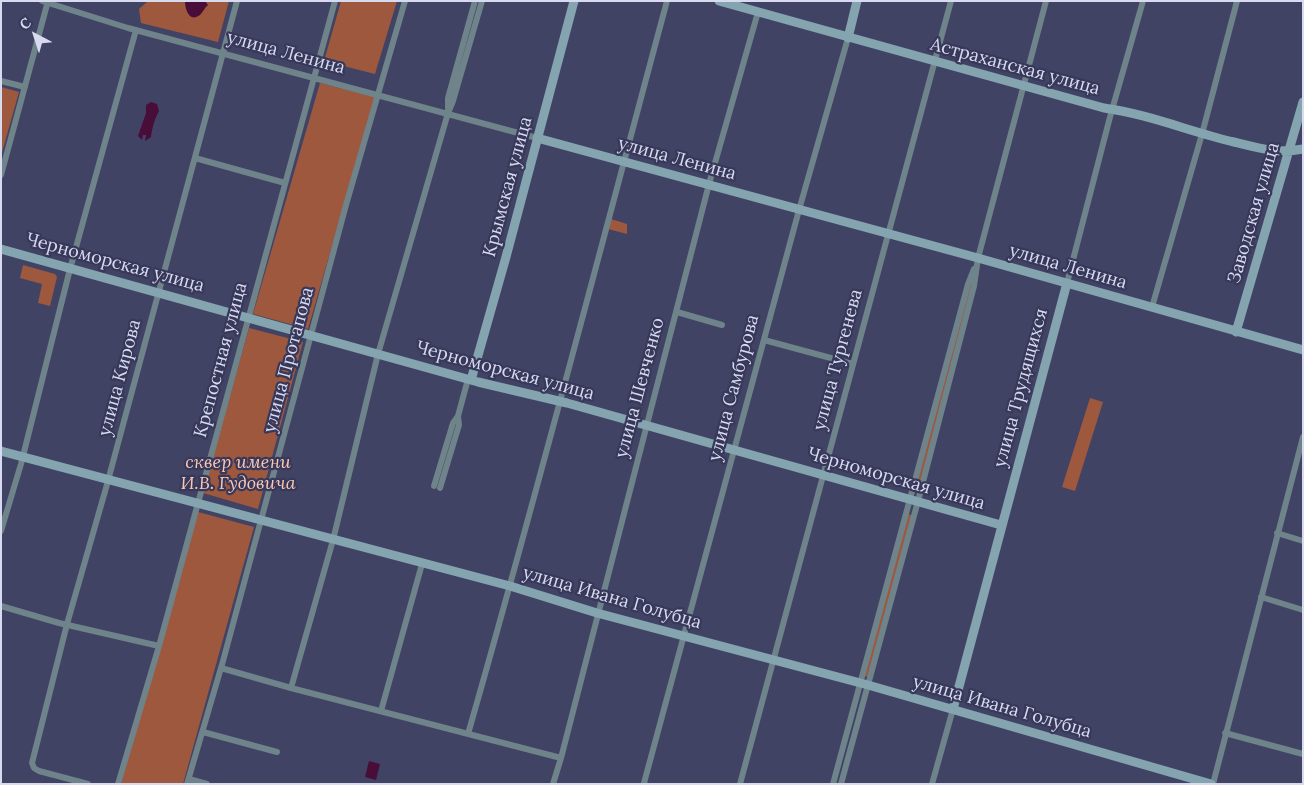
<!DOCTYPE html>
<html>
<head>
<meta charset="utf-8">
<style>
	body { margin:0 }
	#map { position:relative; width:1304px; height:785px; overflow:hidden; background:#414365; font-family:Lora,serif }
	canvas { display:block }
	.frame { position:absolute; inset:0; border:2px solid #d8daef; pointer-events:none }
	.north { position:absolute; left:10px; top:10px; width:50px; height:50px; -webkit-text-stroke:4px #37385a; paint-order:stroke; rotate:320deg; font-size:14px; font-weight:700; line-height:20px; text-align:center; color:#d8daef }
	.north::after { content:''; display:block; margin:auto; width:18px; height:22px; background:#d8daef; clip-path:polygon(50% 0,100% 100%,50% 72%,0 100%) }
</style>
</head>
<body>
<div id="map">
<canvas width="1304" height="785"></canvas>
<div class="frame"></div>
<div class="north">С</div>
</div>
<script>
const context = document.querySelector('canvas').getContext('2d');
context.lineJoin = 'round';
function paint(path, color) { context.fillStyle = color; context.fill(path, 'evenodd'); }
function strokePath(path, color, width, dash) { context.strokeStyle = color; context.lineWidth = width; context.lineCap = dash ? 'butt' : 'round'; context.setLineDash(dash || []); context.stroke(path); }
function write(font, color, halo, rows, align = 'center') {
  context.font = font + ' Lora,serif'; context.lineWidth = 4.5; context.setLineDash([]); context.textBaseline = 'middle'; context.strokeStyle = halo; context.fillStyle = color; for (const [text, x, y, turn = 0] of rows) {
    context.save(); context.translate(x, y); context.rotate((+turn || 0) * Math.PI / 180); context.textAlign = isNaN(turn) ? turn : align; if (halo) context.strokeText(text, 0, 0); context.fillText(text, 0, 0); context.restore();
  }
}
const green = new Path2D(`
	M148,1H229L218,42L141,23L139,9Z
	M341,1H397L375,74L324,61Z
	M320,83L375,97L308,329L253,314Z
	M1,87L19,92L1,156Z
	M611,219L627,224V234L608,229Z
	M23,265L55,274L57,277L50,306L38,303L42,284L20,278Z
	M969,283L974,284L921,484L916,483Z
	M249,328L303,342L258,509L203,493Z
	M1090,398L1103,402L1075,491L1062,487Z
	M198,512L254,527L183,784H121Z
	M907,514L912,515L869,677L864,676Z`);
const water = new Path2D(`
	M185,1H205L208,5C205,7 203,12 200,15C189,23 185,9 185,1Z
	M151,102L157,104L159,111C155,118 152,128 151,137L145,141L146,135H143L142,140L138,136L146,113V105Z
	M369,761L380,764L376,780L365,777Z`);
const street = new Path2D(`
	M42,1L128,28L537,138
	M1,81L25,87
	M448,109V98L475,1
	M195,158L285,183
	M1,175L48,1
	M1067,283L1110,117L1143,1
	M1152,307L1202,134L1237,1
	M677,312L722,325
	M764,340L853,364
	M434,486L453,423L458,416L468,379
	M440,488L459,425L458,416
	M1,531L21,464L70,269L136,30
	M1277,533L1303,541
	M1261,597L1303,610
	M1,606L59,623L159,646
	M221,668L291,688L561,758
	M291,688L333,540L378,354L448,113L453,101L482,1
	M381,711L422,564
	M203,732L277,752
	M1225,733L1303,754
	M468,734C538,491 601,246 667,1
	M189,779L207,784
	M88,784L39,771L34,768L32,763L67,624L106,488L237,1
	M118,784L159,646L335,1
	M187,784L223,661L346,205L405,1
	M553,784L561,758L709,184L758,12
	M645,784L644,783L799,210L848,38
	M740,784L951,1
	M833,784L968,284L974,269
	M841,784L918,501L974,286L978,258L1046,1
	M932,784L953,709
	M1213,784L1303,437`);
const secondary = new Path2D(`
	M719,1L1104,108C1148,114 1191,132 1234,142C1259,148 1277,154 1303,149
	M848,38L857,1
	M537,138L978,258L1303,350
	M1,249L478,382L567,403L1001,525
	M1236,332L1303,102
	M471,380L506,257L574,1
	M1,451L510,586L597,613L868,685L1211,784
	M953,709L1067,283`);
const streetNames = [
	["улица Ленина",286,53,15],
	["Астраханская улица",1015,67,15],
	["улица Ленина",677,159,15],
	["Крымская улица",508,187,-75],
	["Заводская улица",1254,213,-74],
	["Черноморская улица",115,263,15],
	["улица Ленина",1068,267,16],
	["Крепостная улица",221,360,-75],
	["улица Протапова",289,360,-75],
	["улица Тургенева",838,360,-75],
	["Черноморская улица",505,371,15],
	["улица Кирова",120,378,-75],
	["улица Шевченко",640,388,-75],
	["улица Самбурова",734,388,-75],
	["улица Трудящихся",1021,388,-75],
	["Черноморская улица",896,479,16],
	["улица Ивана Голубца",612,598,16],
	["улица Ивана Голубца",1002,707,16]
];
const parkNames = [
	["сквер имени",238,463],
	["И.В. Гудовича",238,484]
];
paint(green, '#9d583e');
paint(water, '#480d38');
strokePath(street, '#6f838a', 6);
strokePath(secondary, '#84a4af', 9);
write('18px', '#d8daef', '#37385a', streetNames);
write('italic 18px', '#f9c7b4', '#37385a', parkNames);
</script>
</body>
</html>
